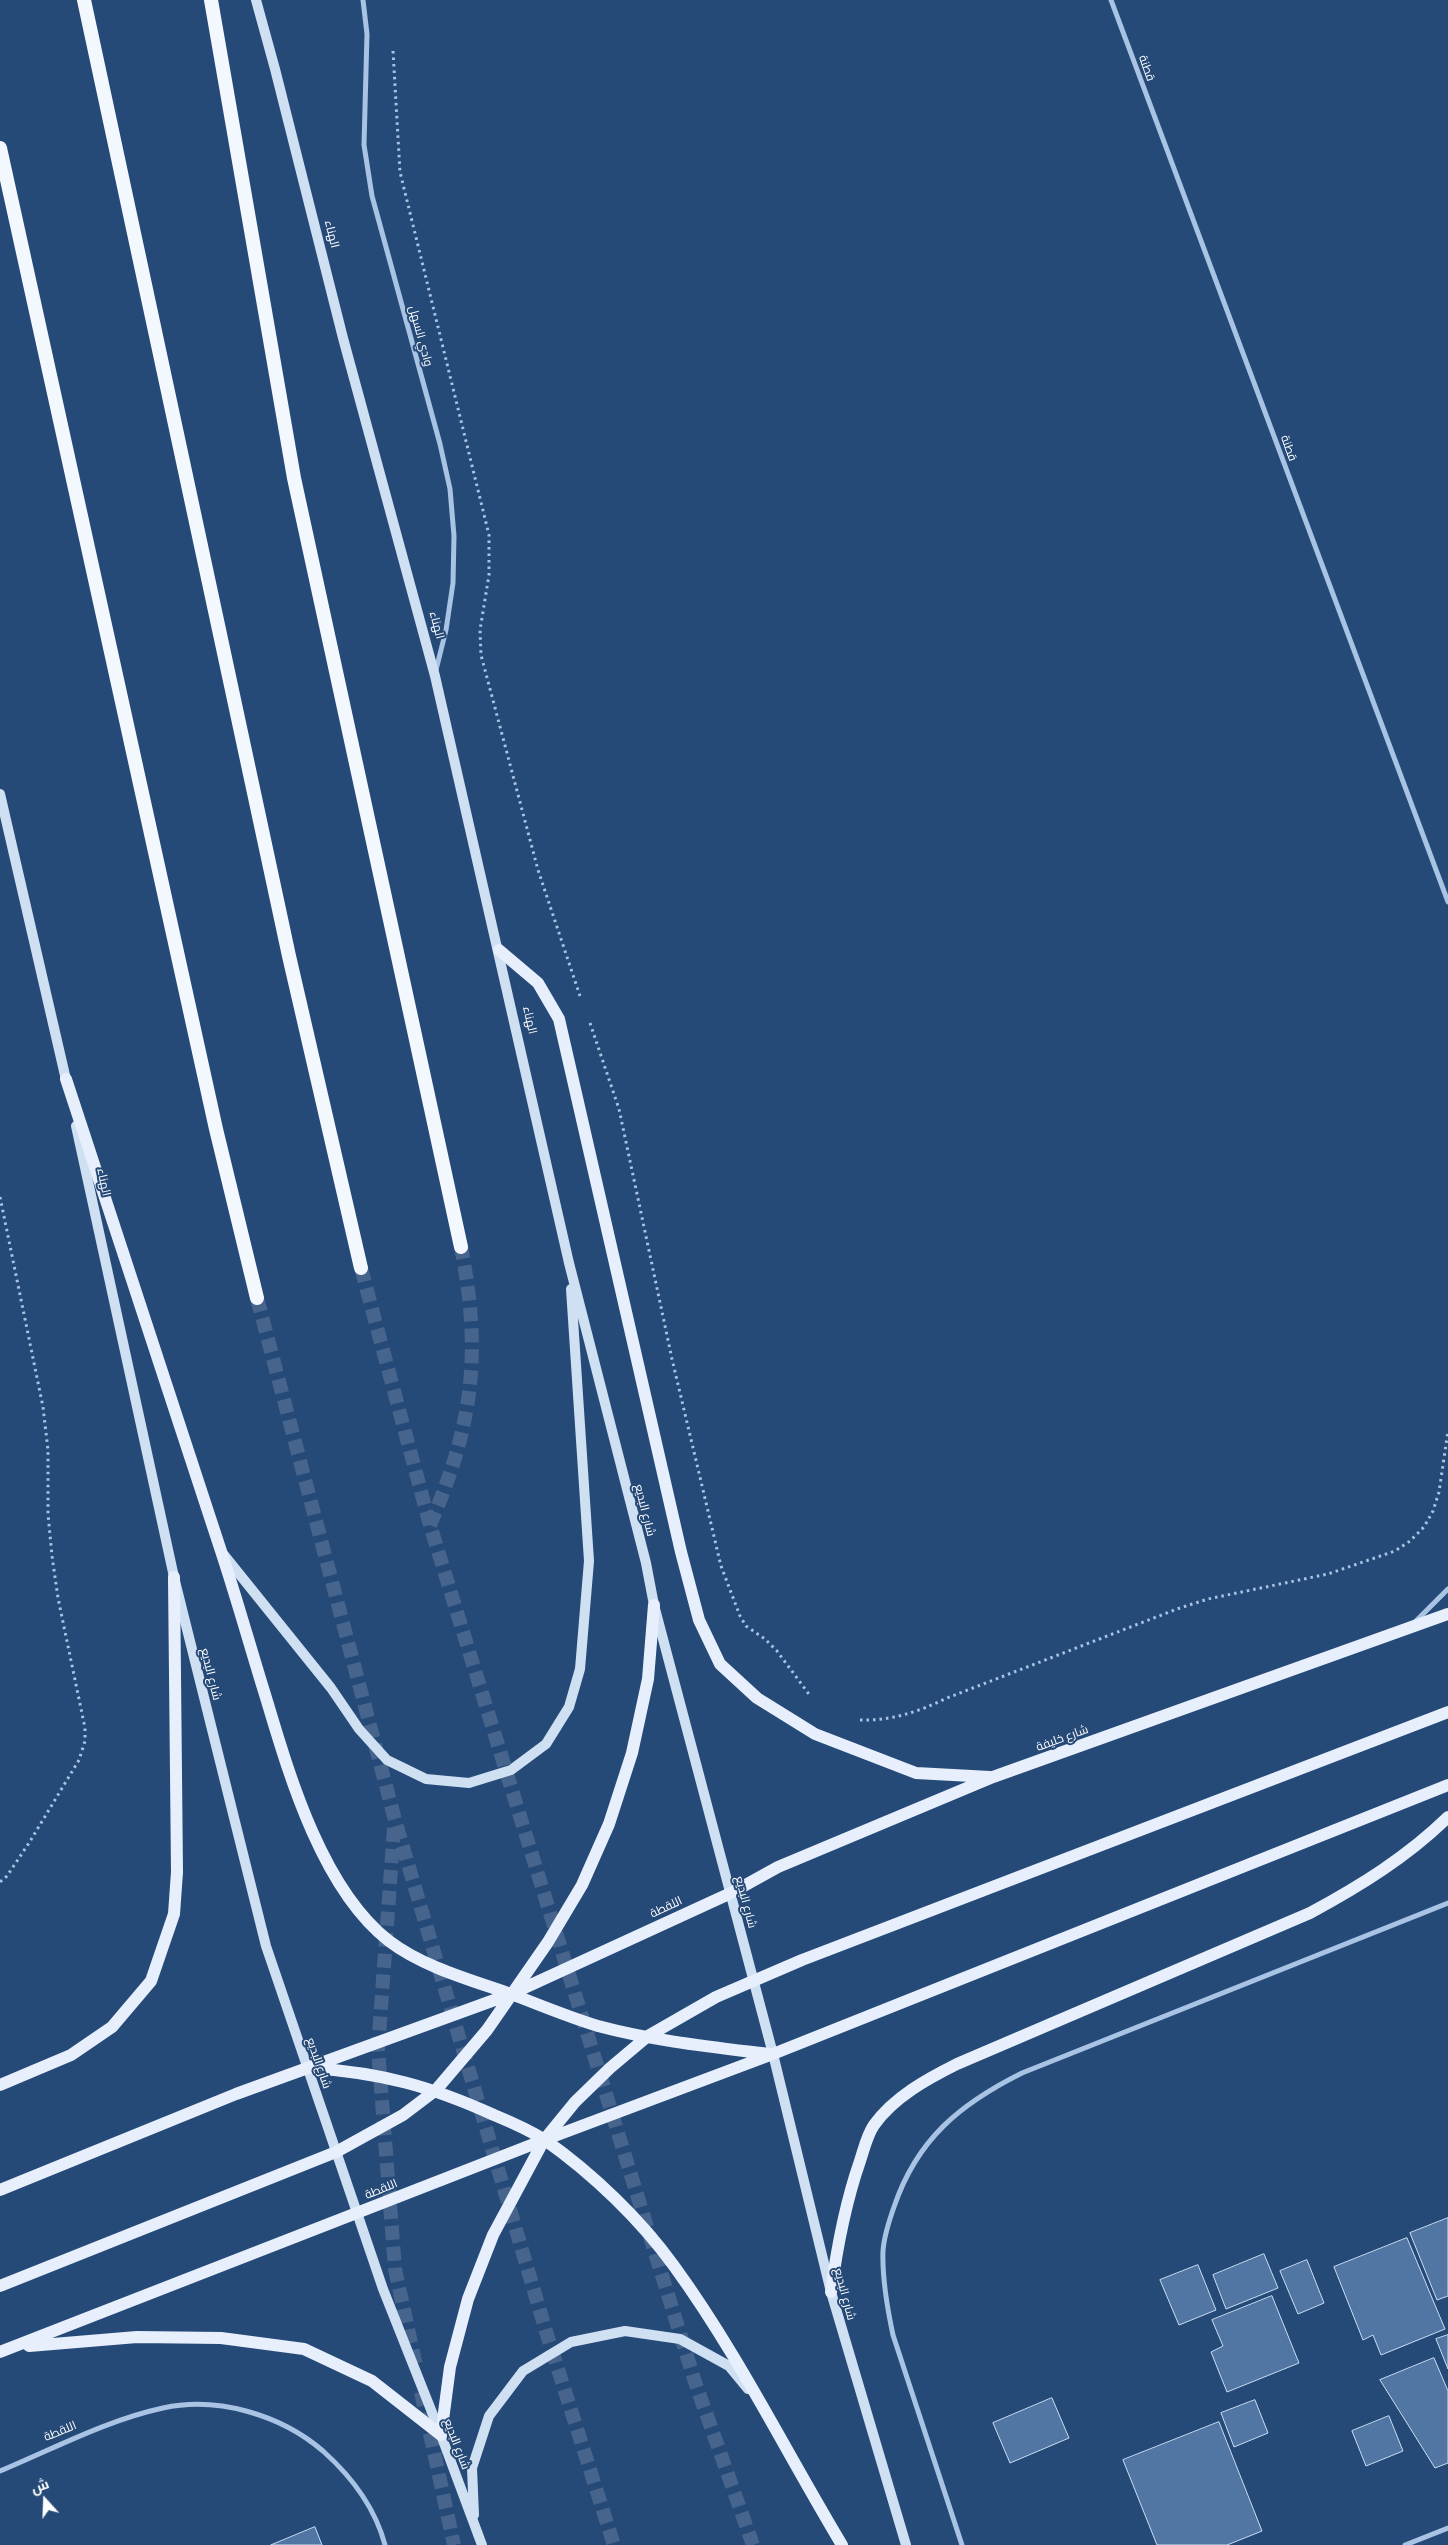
<!DOCTYPE html>
<html>
<head>
<meta charset="utf-8">
<style>
	body { margin:0 }
	#map { position:relative; width:1448px; height:2545px; overflow:hidden; background:#264a78; font-family:Ubuntu,Cairo,sans-serif }
	canvas { display:block }
	.north { position:absolute; left:20px; top:2475px; width:50px; height:50px; -webkit-text-stroke:4px #264a78; paint-order:stroke; rotate:340deg; font-size:14px; font-weight:700; line-height:20px; text-align:center; color:#fff }
	.north::after { content:''; display:block; margin:auto; width:18px; height:22px; background:#fff; clip-path:polygon(50% 0,100% 100%,50% 72%,0 100%) }
</style>
</head>
<body>
<div id="map">
<canvas width="1448" height="2545"></canvas>
<div class="north">ش</div>
</div>
<script>
const context = document.querySelector('canvas').getContext('2d');
context.lineJoin = 'round';
function paint(path, color) { context.fillStyle = color; context.fill(path, 'evenodd'); }
function strokePath(path, color, width, dash) { context.strokeStyle = color; context.lineWidth = width; context.lineCap = dash ? 'butt' : 'round'; context.setLineDash(dash || []); context.stroke(path); }
function write(font, color, halo, rows, align = 'center') {
  context.font = font + ' Ubuntu,Cairo,sans-serif'; context.lineWidth = 4; context.setLineDash([]); context.textBaseline = 'middle'; context.strokeStyle = halo; context.fillStyle = color; for (const [text, x, y, turn = 0] of rows) {
    context.save(); context.translate(x, y); context.rotate((+turn || 0) * Math.PI / 180); context.textAlign = isNaN(turn) ? turn : align; if (halo) context.strokeText(text, 0, 0); context.fillText(text, 0, 0); context.restore();
  }
}
const building = new Path2D(`
	M1448,2218V2296L1437,2300L1410,2233Z
	M1407,2238L1445,2329L1381,2355L1373,2335L1363,2340L1334,2267Z
	M1264,2254L1278,2288L1226,2309L1213,2275Z
	M1307,2260L1324,2303L1298,2314L1280,2271Z
	M1198,2265L1216,2310L1179,2325L1160,2280Z
	M1272,2296L1299,2363L1227,2392L1211,2352L1223,2346L1212,2320Z
	M1448,2335V2369L1436,2339Z
	M1434,2358L1448,2391V2463L1435,2468L1380,2380Z
	M1052,2398L1069,2438L1010,2463L993,2423Z
	M1255,2400L1268,2433L1234,2447L1221,2413Z
	M1389,2416L1403,2451L1366,2466L1352,2431Z
	M1219,2422L1262,2531L1227,2545H1157L1123,2460Z
	M315,2527L322,2545H271Z`);
const trunkTunnel = new Path2D(`
	M361,1268L430,1525L695,2382L753,2545
	M257,1298L395,1820L548,2338L614,2545
	M430,1525C473,1425 482,1354 461,1247
	M394,1828L378,2049L395,2269L416,2366
	M421,2392L454,2545`);
const path = new Path2D(`
	M393,51L400,172L489,535V575L480,630L481,655L538,870L580,996
	M590,1023L619,1109L672,1359L721,1566L740,1616L746,1626L765,1639L777,1651L811,1697
	M0,1197L43,1407L48,1450V1514L52,1556L58,1598L85,1728V1741L79,1760L29,1843L7,1876L0,1882
	M860,1720C891,1721 918,1712 947,1698L1177,1609L1208,1599L1328,1574L1395,1551L1410,1541L1424,1527L1433,1511L1439,1492L1448,1431`);
const minor = new Path2D(`
	M363,0L367,34L364,145L372,196L440,444L450,489L454,536L453,583L446,630L436,670
	M1111,0L1448,902
	M1415,1622L1448,1589
	M0,2471C53,2449 107,2420 163,2408C218,2396 281,2415 323,2451C352,2477 375,2507 385,2545
	M962,2545L893,2335C887,2307 882,2279 883,2251C884,2236 889,2221 894,2207C917,2139 960,2104 1022,2073L1448,1903
	M1405,2545L1448,2528`);
const secondary = new Path2D(`
	M256,0L275,69L343,338L435,676L569,1263L646,1563L654,1605L773,2054L831,2292L906,2545
	M0,794L67,1084
	M76,1126L174,1577L266,1946L383,2289L441,2435L482,2545
	M224,1555L331,1688L359,1729L387,1760L426,1779L469,1783L511,1770L546,1744L569,1707L580,1669L589,1561L571,1289
	M474,2515L472,2468L489,2416L523,2371L571,2342L625,2331L680,2339L729,2366L748,2389`);
const primary = new Path2D(`
	M499,950L538,983L559,1019L681,1552L699,1620L720,1664L757,1698L815,1734L916,1773L990,1777
	M66,1079C118,1235 170,1391 220,1548C237,1599 251,1650 267,1701C290,1778 323,1890 389,1941C423,1967 471,1980 511,1994C540,2005 568,2017 598,2026C654,2041 712,2047 769,2054
	M312,2068C382,2073 430,2086 494,2115C511,2122 529,2130 545,2140C593,2174 640,2219 674,2266C738,2354 786,2452 842,2545
	M0,2085L71,2055L112,2027L151,1981L174,1914L177,1872L174,1577
	M0,2190L236,2094L511,1994L731,1893L778,1867L993,1777L1448,1614
	M0,2286L336,2152L403,2115L436,2090L487,2030L548,1942L582,1885L609,1824L632,1753L648,1679L654,1605
	M831,2292C837,2247 845,2204 860,2161C864,2149 867,2135 874,2125C894,2097 927,2079 957,2064L1310,1913C1360,1886 1407,1857 1448,1817
	M29,2346L137,2337L221,2338L304,2349L372,2381L441,2435
	M0,2352L544,2140L773,2054L1448,1785
	M441,2435L450,2367L468,2299L493,2235L544,2140L575,2102L610,2068L648,2036L716,1997L802,1960L1448,1712`);
const trunk = new Path2D(`
	M84,0L289,956L361,1268
	M211,0L294,478L461,1247
	M0,148L216,1129L257,1298`);
const streetNames = [
	["قطنة",1147,68,70],
	["الهناء",332,234,76],
	["وادي السهل",421,336,75],
	["قطنة",1289,448,70],
	["الهناء",437,625,75],
	["الهناء",530,1020,77],
	["الهناء",104,1182,78],
	["شارع البديع",645,1510,76],
	["شارع البديع",211,1674,76],
	["شارع خليفة",1062,1738,-20],
	["شارع البديع",746,1902,75],
	["اللقطة",666,1907,-25],
	["شارع البديع",319,2063,71],
	["اللقطة",381,2189,-22],
	["شارع البديع",845,2294,75],
	["اللقطة",60,2431,-22],
	["شارع البديع",457,2444,69]
];
paint(building, '#5276a4');
strokePath(building, '#caddf3', 1);
strokePath(trunkTunnel, '#47658c', 14, [14, 7]);
strokePath(path, '#a8c3e3', 3, [2.5, 4]);
strokePath(minor, '#a8c3e3', 5);
strokePath(secondary, '#d0e0f3', 10);
strokePath(primary, '#e7effc', 12);
strokePath(trunk, '#f3f7fe', 14);
write('12px', '#fff', '#264a78', streetNames);
</script>
</body>
</html>
